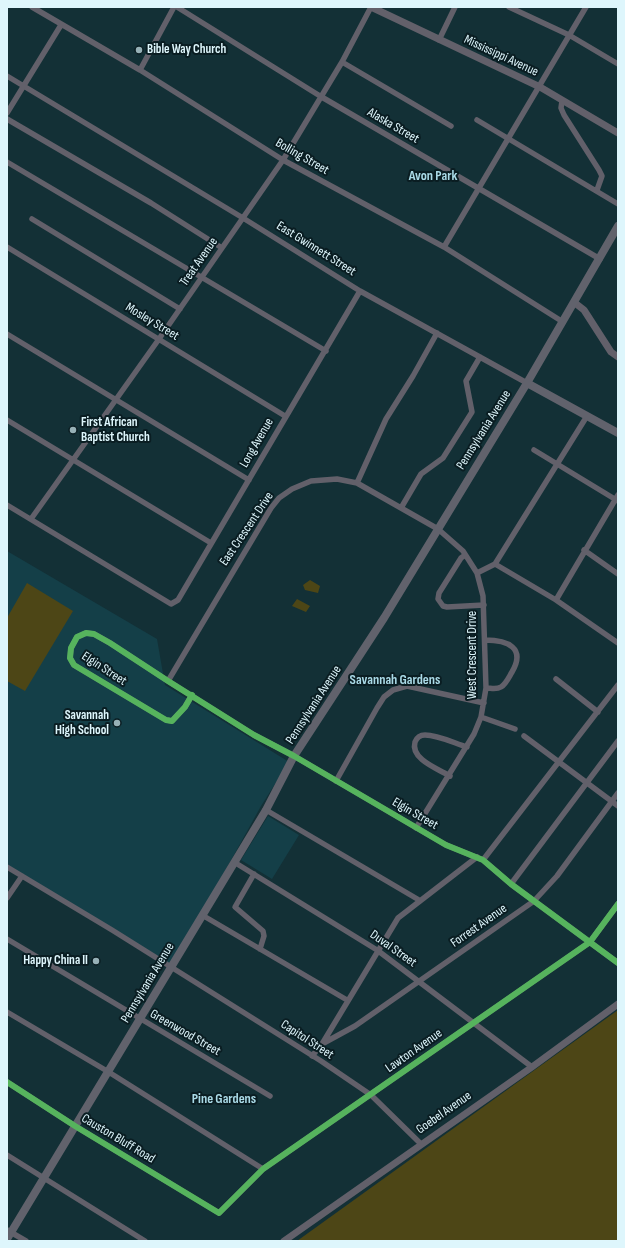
<!DOCTYPE html>
<html>
<head>
<meta charset="utf-8">
<style>
	body { margin:0 }
	#map { position:relative; width:625px; height:1248px; overflow:hidden; background:#133036; font-family:"Sofia Sans Condensed",sans-serif }
	canvas { display:block }
	.frame { position:absolute; inset:0; border:8px solid #def6fc; pointer-events:none }
</style>
</head>
<body>
<div id="map">
<canvas width="625" height="1248"></canvas>
<div class="frame"></div>
</div>
<script>
const context = document.querySelector('canvas').getContext('2d');
context.lineJoin = 'round';
function paint(path, color) { context.fillStyle = color; context.fill(path, 'evenodd'); }
function strokePath(path, color, width, dash) { context.strokeStyle = color; context.lineWidth = width; context.lineCap = dash ? 'butt' : 'round'; context.setLineDash(dash || []); context.stroke(path); }
function write(font, color, halo, rows, align = 'center') {
  context.font = font + ' "Sofia Sans Condensed",sans-serif'; context.lineWidth = 4; context.setLineDash([]); context.textBaseline = 'middle'; context.strokeStyle = halo; context.fillStyle = color; for (const [text, x, y, turn = 0] of rows) {
    context.save(); context.translate(x, y); context.rotate((+turn || 0) * Math.PI / 180); context.textAlign = isNaN(turn) ? turn : align; if (halo) context.strokeText(text, 0, 0); context.fillText(text, 0, 0); context.restore();
  }
}
const built = new Path2D(`
	M7,551L157,639L165,685L289,762L261,806L172,967L7,865Z
	M268,816L299,835L272,879L241,860Z`);
const green = new Path2D(`
	M310,580L320,586L318,593L305,590L303,585Z
	M27,583L73,611L25,691L7,681V618Z
	M297,599L310,606L306,612L292,606Z
	M618,1010V1241H297Z`);
const minor = new Path2D(`
	M32,7L140,70L283,160L444,247L563,322
	M177,7L320,96L600,259
	M509,7L569,35L618,64
	M439,40L455,7
	M342,62L451,126
	M140,70L174,7
	M7,76L243,218L360,291L527,383
	M562,101L561,108L564,115L599,170L602,176L597,190
	M7,113L61,25
	M7,119L151,203L222,248
	M477,120L618,204
	M7,162L326,351
	M32,219L180,309
	M7,247L285,416
	M444,247L586,7
	M7,334L249,480
	M7,420L211,543
	M534,450L618,501
	M357,483L386,419L413,376L437,333
	M7,505L171,604L178,600L360,291
	M401,508L421,474L443,458L472,412L466,381L480,357
	M31,519L159,339L283,160L342,62L371,7
	M584,550L618,574
	M465,555L461,558L439,593L438,599L443,606L447,607L484,605
	M495,564L556,600L618,643
	M477,573L495,564L587,416
	M556,600L618,495
	M485,640C508,640 526,648 512,672C509,677 506,684 501,687C496,690 491,688 486,688
	M556,679L598,712
	M168,681L271,508L279,498L292,489L311,481L337,479L357,483L438,529L463,551L477,573L483,596L486,688L481,717L474,734L416,828
	M192,695L185,707L172,721L166,720L74,665L70,658L71,648L77,637L86,633L94,634L110,643L168,681L254,735L294,756L446,845L483,860L511,884L618,963
	M481,717L515,729
	M524,736L618,806
	M450,776C438,769 410,759 415,742C417,737 420,735 425,735C438,735 454,743 467,747
	M336,781L377,708L384,697L393,690L407,686L484,703
	M266,810L419,900
	M483,860L618,685
	M234,862L377,950L532,1067
	M7,867L112,930L321,1061L371,1095L421,1144
	M254,874L235,907L263,931L264,936L260,949
	M511,884L618,741
	M7,898L22,876
	M202,915L347,1000
	M7,939L270,1096
	M7,1012L107,1071L263,1169
	M322,1044L355,1026L534,901L557,876L618,793
	M312,1056L322,1044L398,918L477,857
	M7,1082L75,1126L219,1213L263,1169L590,942L618,904
	M7,1155L145,1241
	M7,1230L26,1241`);
const tertiary = new Path2D(`
	M371,7L540,87L618,133
	M575,303L584,310L611,352L618,357
	M284,1241L532,1067L618,1004`);
const secondary = new Path2D(`
	M527,383L618,433
	M7,1239L266,810L294,756L384,618L527,383L618,226`);
const cycleway = new Path2D(`
	M192,695L185,707L172,721L166,720L74,665L70,658L71,648L77,637L86,633L94,634L110,643L168,681L254,735L294,756L446,845L483,860L511,884L618,963
	M7,1082L75,1126L219,1213L263,1169L590,942L618,904`);
const markers = [
	[139,50,4,"#97b1b7"],
	[73,430,4,"#97b1b7"],
	[117,723,4,"#97b1b7"],
	[96,961,4,"#97b1b7"]
];
const poiNames = [
	["Bible Way Church",147,50],
	["First African",81,423],
	["Baptist Church",81,438],
	["Savannah",109,716,"right"],
	["High School",109,731,"right"],
	["Happy China II",88,961,"right"]
];
const streetNames = [
	["Mississippi Avenue",501,56,25],
	["Alaska Street",393,126,30],
	["Bolling Street",302,157,30],
	["East Gwinnett Street",316,249,32],
	["Treat Avenue",199,262,-55],
	["Mosley Street",152,322,31],
	["Pennsylvania Avenue",484,430,-58],
	["Long Avenue",257,443,-60],
	["East Crescent Drive",247,529,-56],
	["West Crescent Drive",473,655,-90],
	["Elgin Street",104,669,33],
	["Pennsylvania Avenue",314,705,-57],
	["Elgin Street",415,814,30],
	["Forrest Avenue",479,926,-35],
	["Duval Street",393,949,35],
	["Pennsylvania Avenue",148,983,-59],
	["Greenwood Street",185,1033,30],
	["Capitol Street",307,1040,33],
	["Lawton Avenue",414,1051,-35],
	["Goebel Avenue",444,1113,-35],
	["Causton Bluff Road",118,1139,31]
];
const neighbourhoodNames = [
	["Avon Park",433,176],
	["Savannah Gardens",395,680],
	["Pine Gardens",224,1099]
];
paint(built, '#143f48');
paint(green, '#4d4616');
strokePath(minor, '#62606a', 5.5);
strokePath(tertiary, '#62606a', 7);
strokePath(secondary, '#61626c', 8);
strokePath(cycleway, '#56b35d', 6);
for (const [x, y, r, color] of markers) { const dot = new Path2D(); dot.arc(x, y, r, 0, 2 * Math.PI); context.fillStyle = color; context.fill(dot); strokePath(dot, '#0a1d22', 1.5); }
write('bold 13px', '#def6fc', '#0a1d22', poiNames, 'left');
write('13px', '#def6fc', '#0a1d22', streetNames);
write('bold 14px', '#aadae7', '#0a1d22', neighbourhoodNames);
</script>
</body>
</html>
